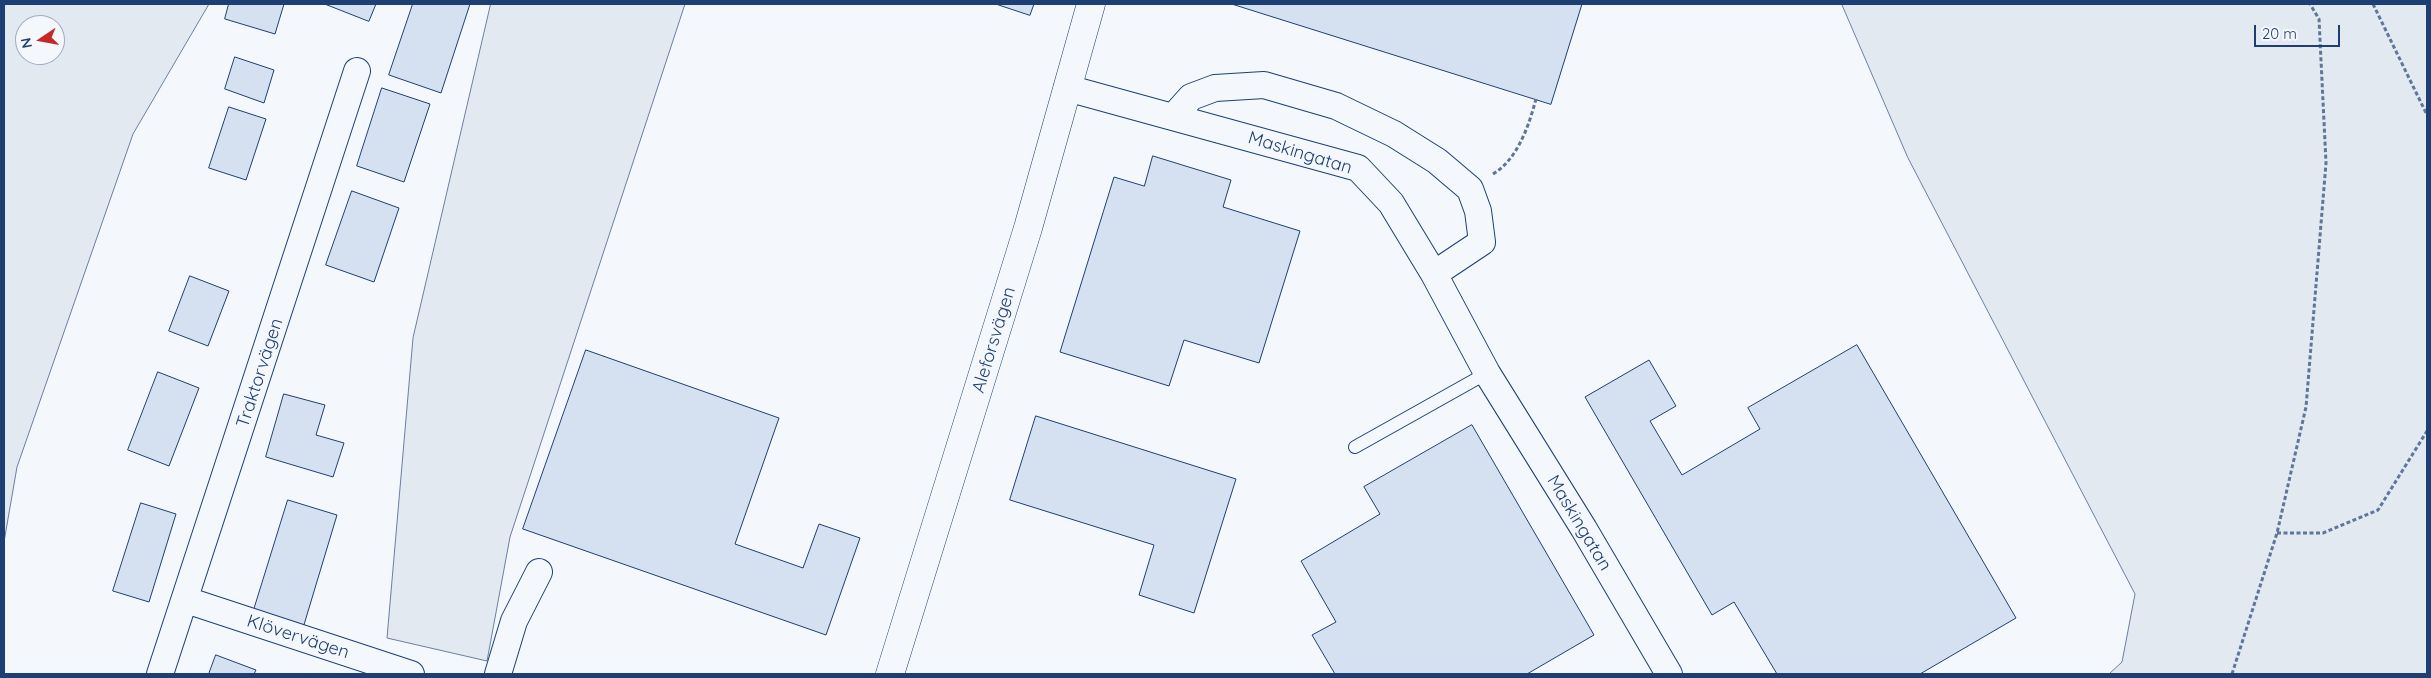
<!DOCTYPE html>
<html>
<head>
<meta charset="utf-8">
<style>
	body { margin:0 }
	#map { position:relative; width:2431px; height:678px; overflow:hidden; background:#f4f7fb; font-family:Quicksand,sans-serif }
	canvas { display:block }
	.frame { position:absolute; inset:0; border:5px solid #1d3f73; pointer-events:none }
	.north { position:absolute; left:15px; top:15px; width:50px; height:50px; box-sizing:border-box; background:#f4f7fb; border:1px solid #9eadc5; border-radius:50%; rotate:258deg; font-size:14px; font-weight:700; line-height:20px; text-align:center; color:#1d3f73 }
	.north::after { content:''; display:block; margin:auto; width:18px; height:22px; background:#c62828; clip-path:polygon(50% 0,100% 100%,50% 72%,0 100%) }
	.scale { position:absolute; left:2254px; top:25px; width:86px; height:22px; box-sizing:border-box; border:2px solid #1d3f73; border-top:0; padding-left:6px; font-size:15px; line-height:18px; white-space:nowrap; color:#1d3f73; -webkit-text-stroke:4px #f4f7fb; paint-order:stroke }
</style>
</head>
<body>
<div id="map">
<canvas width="2431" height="678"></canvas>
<div class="frame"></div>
<div class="north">N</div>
<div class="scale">20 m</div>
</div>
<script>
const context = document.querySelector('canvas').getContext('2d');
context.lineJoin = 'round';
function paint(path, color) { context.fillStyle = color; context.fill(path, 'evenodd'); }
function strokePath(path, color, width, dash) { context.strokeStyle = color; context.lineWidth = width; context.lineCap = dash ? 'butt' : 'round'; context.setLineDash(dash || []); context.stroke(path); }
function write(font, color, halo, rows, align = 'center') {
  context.font = font + ' Quicksand,sans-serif'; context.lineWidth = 4; context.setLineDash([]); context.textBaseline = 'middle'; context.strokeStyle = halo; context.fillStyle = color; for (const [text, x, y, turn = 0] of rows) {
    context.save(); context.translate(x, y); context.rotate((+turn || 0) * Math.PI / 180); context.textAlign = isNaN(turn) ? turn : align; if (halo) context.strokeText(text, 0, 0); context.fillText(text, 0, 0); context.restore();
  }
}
const green = new Path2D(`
	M4,4H209L133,134L17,467L4,542ZM25,25H55V55H25Z
	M491,4H685L510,537L487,661L387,638L413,338Z
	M1842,4H2427V674H2109L2122,662L2135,594L1908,158Z`);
const building = new Path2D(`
	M229,4H284L275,34L225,19Z
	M325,4H376L369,21Z
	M413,4H470L441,93L389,75Z
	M996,4H1034L1030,15Z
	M1232,4H1582L1551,104Z
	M235,57L274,70L264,103L225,89Z
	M382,88L430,104L404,182L357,166Z
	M229,107L266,119L246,180L209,168Z
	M1153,156L1231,180L1223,207L1300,231L1259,363L1184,340L1169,386L1060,352L1114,177L1144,186Z
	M352,191L399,208L374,282L326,265Z
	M190,276L229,291L208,346L169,331Z
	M1857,345L2016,618L1920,674H1777L1734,602L1712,615L1585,397L1649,360L1676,406L1650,421L1682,475L1760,429L1748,408Z
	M586,350L779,418L735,544L803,568L819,524L860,538L826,635L523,529Z
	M158,372L199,388L169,466L128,450Z
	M284,394L325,405L316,435L344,443L333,477L266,457Z
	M1036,416L1236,479L1194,613L1139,595L1154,545L1010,500Z
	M1472,425L1594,635L1527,674H1335L1312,635L1336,622L1301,561L1380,514L1364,487Z
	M288,500L337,515L303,628L253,613Z
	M141,503L176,514L149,602L113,591Z
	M216,655L256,670L254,674H209Z`);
const path = new Path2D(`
	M2373,4L2427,115
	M1493,174C1518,159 1529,125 1536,99
	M2277,533H2323L2378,510L2427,431
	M2232,674L2277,533L2306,407L2326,163L2319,19L2310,4`);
const service = new Path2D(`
	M1355,447L1487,373`);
const minor = new Path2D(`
	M1067,88L1358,168L1391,203L1434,274L1487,373L1584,529L1669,674
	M1174,116L1191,97L1215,88L1264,85L1336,106L1394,134L1437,161L1470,189L1478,211L1482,242L1434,274
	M186,600L411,674
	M160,674L357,71
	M498,674L514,621L539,572`);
const tertiary = new Path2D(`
	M890,674L1028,228L1091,4`);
const streetNames = [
	["Maskingatan",1300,153,17],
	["Aleforsvägen",994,340,-73],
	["Traktorvägen",260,373,-72],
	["Maskingatan",1579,523,59],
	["Klövervägen",298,637,18]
];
paint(green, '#e3e9f0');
strokePath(green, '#687fa3', 1);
paint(building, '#d5e0f0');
strokePath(building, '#1d3f73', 1);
strokePath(service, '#1d3f73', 14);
strokePath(minor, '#1d3f73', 28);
strokePath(tertiary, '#1d3f73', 29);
strokePath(path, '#5e769c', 3, [4, 2.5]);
strokePath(service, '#f4f7fb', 12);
strokePath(minor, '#f4f7fb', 26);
strokePath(tertiary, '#f4f7fb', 28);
write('18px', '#1d3f73', '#f4f7fb', streetNames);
</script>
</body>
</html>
